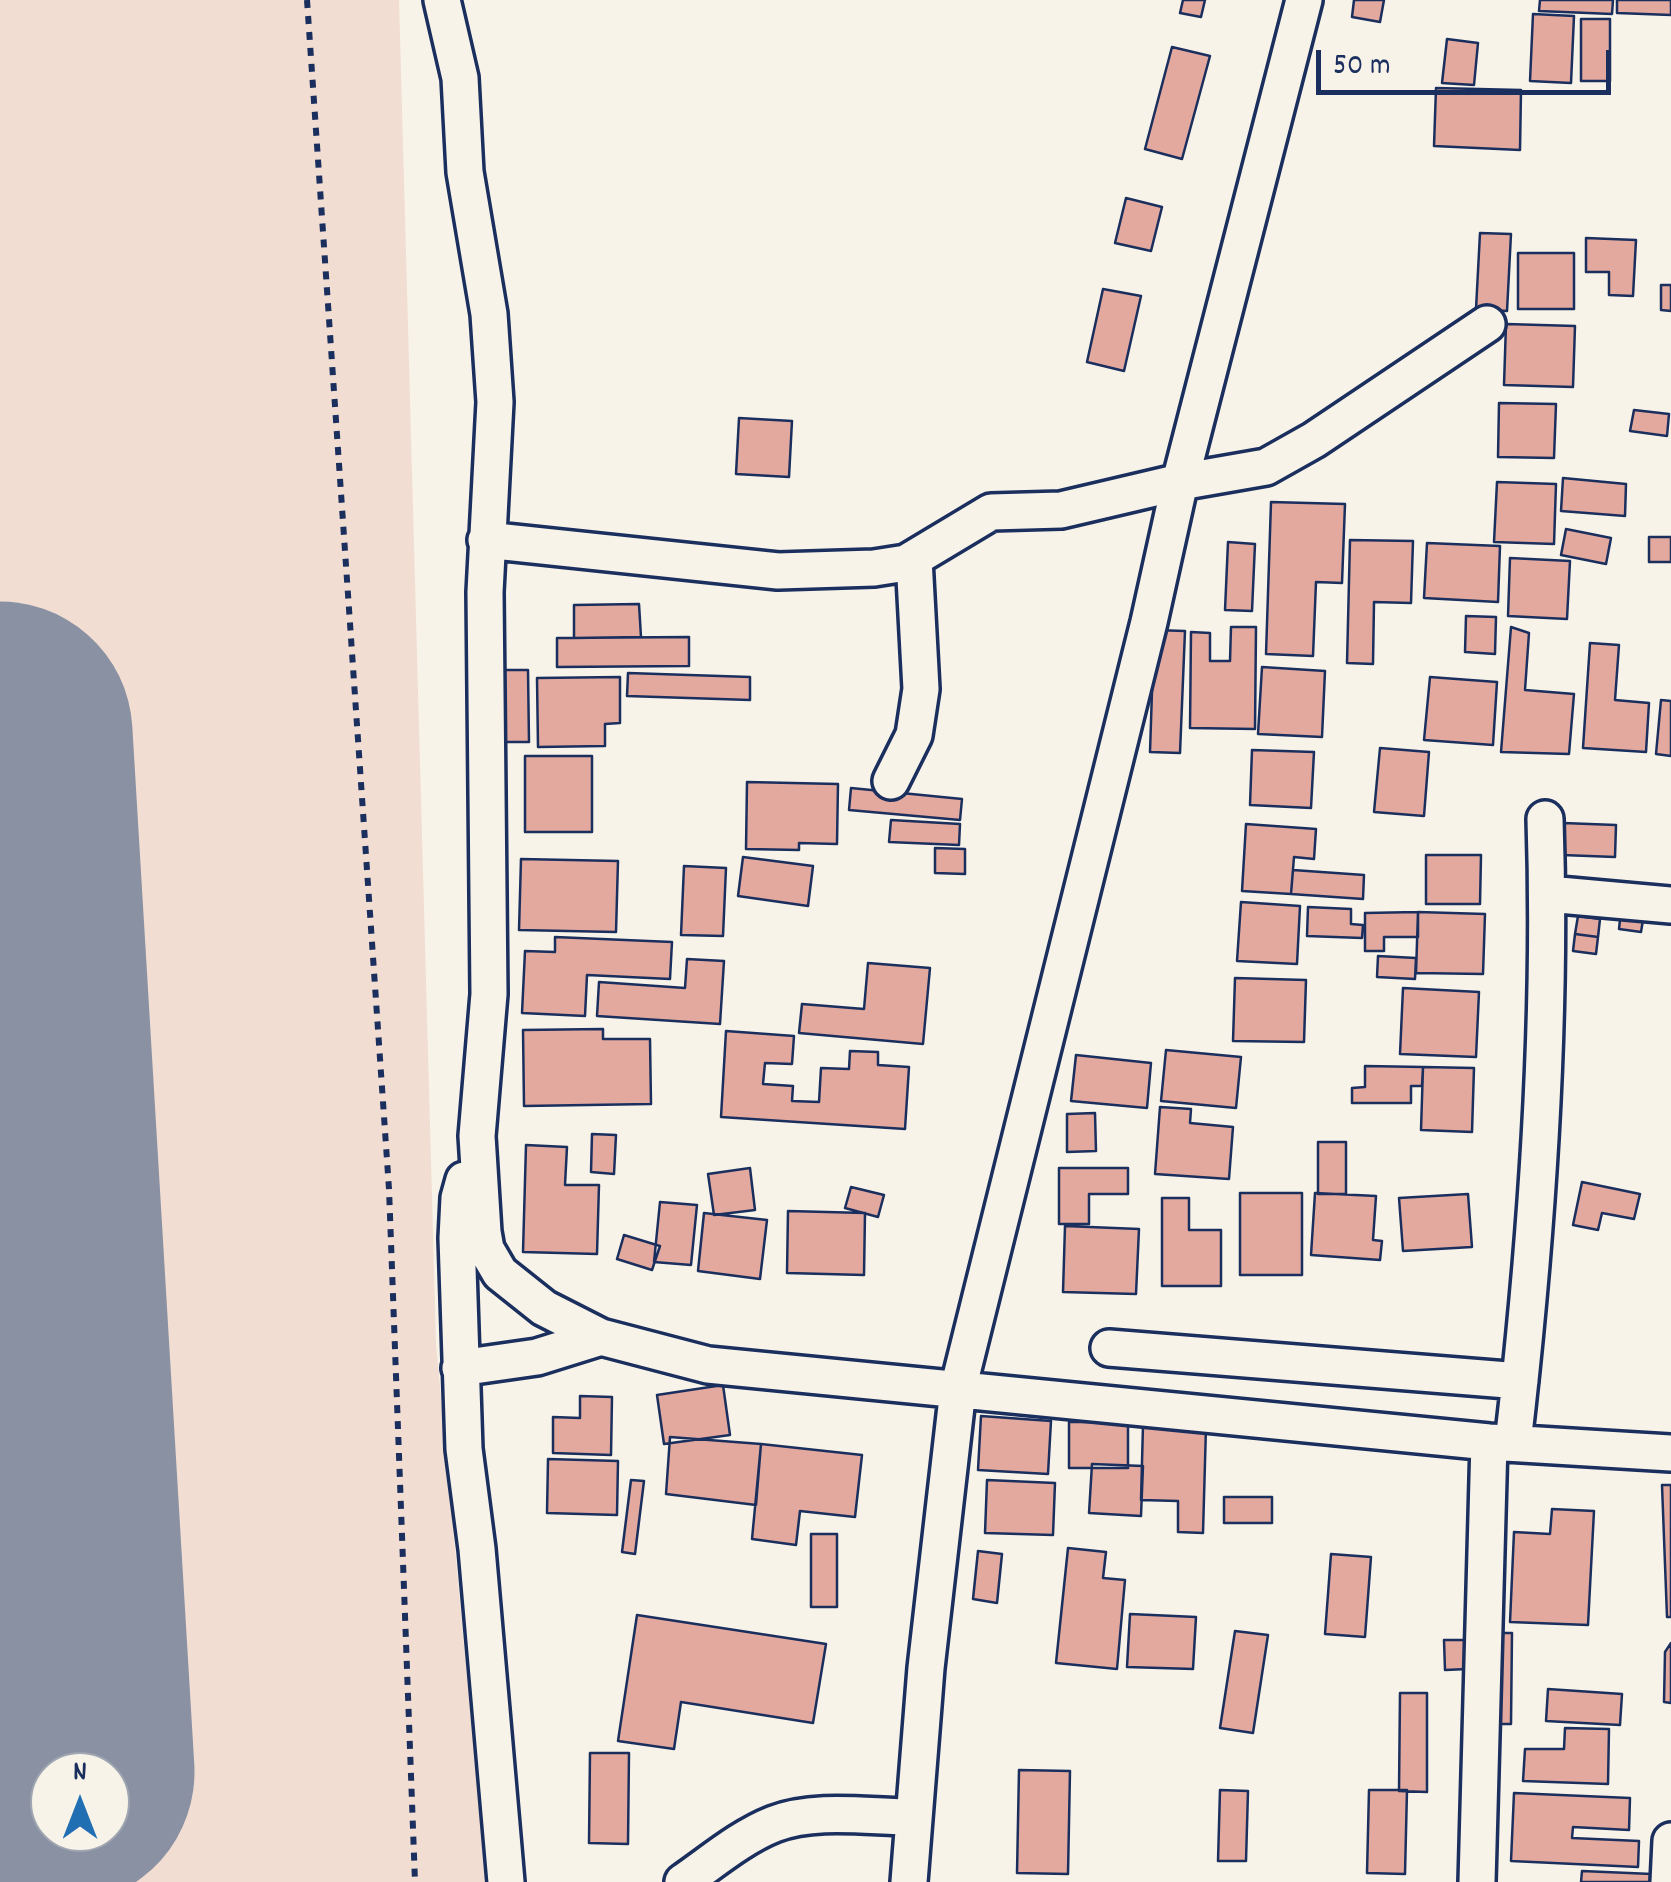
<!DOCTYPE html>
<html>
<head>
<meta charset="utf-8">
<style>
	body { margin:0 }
	#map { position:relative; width:1671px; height:1882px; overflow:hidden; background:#f7f3e8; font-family:Dekko,sans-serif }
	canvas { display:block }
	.north { position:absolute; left:30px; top:1752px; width:100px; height:100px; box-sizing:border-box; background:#f7f3e8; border:2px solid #9fa5b1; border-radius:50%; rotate:0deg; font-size:28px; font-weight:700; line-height:40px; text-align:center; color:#1b2f5e }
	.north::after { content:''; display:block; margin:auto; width:35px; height:45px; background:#1f6fb2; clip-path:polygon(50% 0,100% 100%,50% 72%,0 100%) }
	.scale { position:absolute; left:1316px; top:50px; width:295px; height:45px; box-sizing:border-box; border:5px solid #1b2f5e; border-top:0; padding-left:12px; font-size:30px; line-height:35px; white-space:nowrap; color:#1b2f5e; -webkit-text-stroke:8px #f7f3e8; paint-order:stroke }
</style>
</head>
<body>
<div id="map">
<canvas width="1671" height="1882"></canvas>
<div class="north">N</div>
<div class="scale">50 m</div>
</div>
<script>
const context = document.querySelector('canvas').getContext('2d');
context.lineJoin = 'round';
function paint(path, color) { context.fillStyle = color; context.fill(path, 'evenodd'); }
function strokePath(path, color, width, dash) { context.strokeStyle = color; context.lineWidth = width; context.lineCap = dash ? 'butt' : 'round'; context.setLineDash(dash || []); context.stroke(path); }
const built = new Path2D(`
	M0,0H399L436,1344L486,1882H0ZM50,1772H110V1832H50Z`);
const runway = new Path2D(`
	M0,734L62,1772`);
const building = new Path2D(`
	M1183,0H1205L1201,17L1180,13Z
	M1354,0H1384L1380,22L1352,17Z
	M1540,0H1613L1612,14L1539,11Z
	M1617,0H1671V15L1617,13Z
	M1533,14L1574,16L1571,83L1530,81Z
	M1581,19H1610V81H1581Z
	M1447,39L1478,43L1474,85L1442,83Z
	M1172,47L1210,56L1182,159L1145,149Z
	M1436,88L1521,90L1520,150L1434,146Z
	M1126,198L1162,207L1151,251L1115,243Z
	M1480,233L1511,234L1507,311L1476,309Z
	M1586,238L1636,240L1633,296L1609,295V272H1586Z
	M1518,253H1574V309H1518Z
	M1661,285H1671V311L1661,310Z
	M1103,289L1141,296L1124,371L1087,362Z
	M1506,324L1575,326L1573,387L1504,385Z
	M1499,403L1556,404L1554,458L1498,457Z
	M1634,410L1669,414L1667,436L1630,431Z
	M739,418L792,421L789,477L736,474Z
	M1563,478L1626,484L1625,516L1561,511Z
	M1497,482L1556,484L1554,544L1494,542Z
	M1271,502L1345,504L1342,583L1316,582L1313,656L1266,654Z
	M1566,529L1611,538L1606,564L1561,555Z
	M1649,537H1671V562H1649Z
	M1350,540L1413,541L1411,603L1374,602L1373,664L1347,663Z
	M1228,542L1255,544L1252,611L1225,610Z
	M1427,543L1500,546L1498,602L1424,598Z
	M1510,558L1570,561L1567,619L1508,616Z
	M639,604L641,637L574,638V605Z
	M1466,616L1496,617L1495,654L1465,652Z
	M1231,627H1256L1255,729L1190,728L1191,632L1210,633V661H1230Z
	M1511,627L1529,633L1525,690L1574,694L1569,754L1501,752Z
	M1154,630L1185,631L1180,753L1150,752Z
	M689,637V666L557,667V638Z
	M1590,643L1619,645L1615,700L1649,703L1646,752L1583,748Z
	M1262,667L1325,671L1322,737L1258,734Z
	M500,670H528L529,742H502Z
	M628,673L750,677V700L627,696Z
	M620,677V723L605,724V746L538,747L537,678Z
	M1430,677L1497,682L1493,745L1424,740Z
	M1661,700L1671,701V756L1656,754Z
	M1380,748L1429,752L1424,816L1374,812Z
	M1252,750L1314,752L1311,808L1250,805Z
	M525,756H592V832H525Z
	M747,782L838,784L837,844L799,843V850L746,849Z
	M851,788L962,799L960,820L849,810Z
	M891,820L960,824L959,845L889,842Z
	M1563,823L1616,825L1615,857L1562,855Z
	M1246,824L1316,829L1314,859L1294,857L1291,894L1242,891Z
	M935,848L965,849V874L935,873Z
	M1426,855H1481L1480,904H1426Z
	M743,857L813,866L808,906L738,896Z
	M521,859L618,861L616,932L519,930Z
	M684,866L726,868L723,936L681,935Z
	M1293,870L1364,875L1363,899L1291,894Z
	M1241,902L1300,906L1297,964L1237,961Z
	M1308,907L1351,909V924L1363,925L1362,938L1307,936Z
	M1621,911L1644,914L1641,932L1619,929Z
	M1418,912L1485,914L1483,974L1416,973Z
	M1418,912V937H1384V951H1365V913Z
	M1578,916L1600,919L1598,937L1575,934Z
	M1575,934L1598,937L1596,954L1573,951Z
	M555,937L672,942L670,979L587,975L585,1016L522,1013L525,951L555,952Z
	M1378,956L1416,958L1415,979L1377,977Z
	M687,959L724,961L720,1024L597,1016L599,982L685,988Z
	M868,963L930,968L923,1044L799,1033L802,1004L864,1009Z
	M1235,978L1306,980L1304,1042L1233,1041Z
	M1403,988L1479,992L1476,1057L1400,1054Z
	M603,1029V1039H650L651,1104L524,1106L523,1030Z
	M726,1031L794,1036L792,1064L765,1063L763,1084L793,1086L792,1101L819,1102L821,1068L849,1069L850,1051L878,1052V1065L909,1067L905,1129L721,1117Z
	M1166,1050L1241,1057L1236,1108L1161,1101Z
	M1076,1055L1151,1063L1147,1108L1071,1101Z
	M1365,1066L1423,1067L1422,1086H1411V1103H1352V1088L1365,1087Z
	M1423,1067L1474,1068L1472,1132L1421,1130Z
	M1160,1107L1191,1109L1190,1123L1233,1127L1229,1179L1155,1174Z
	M1095,1113L1096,1151L1067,1152V1114Z
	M592,1134L616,1135L614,1174L591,1172Z
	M1318,1142H1346V1194H1318Z
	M526,1145L567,1147L565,1185H599L597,1254L523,1252Z
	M750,1168L755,1210L714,1215L708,1174Z
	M1059,1168H1128V1194H1089V1224H1059Z
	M1582,1182L1640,1194L1634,1219L1602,1213L1598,1230L1573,1225Z
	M851,1187L884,1195L878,1217L845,1208Z
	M1240,1193H1302V1275H1240Z
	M1315,1193L1376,1196L1373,1240L1382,1241L1380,1260L1311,1255Z
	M1468,1194L1472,1247L1403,1251L1399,1198Z
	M1162,1198H1189V1230H1221V1286H1162Z
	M660,1202L697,1205L691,1265L654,1262Z
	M788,1211L865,1213L864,1275L787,1273Z
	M704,1213L767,1220L760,1279L698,1271Z
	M1065,1226L1139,1229L1136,1294L1063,1292Z
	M624,1235L660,1246L652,1270L617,1259Z
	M723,1385L730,1435L664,1444L657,1395Z
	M580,1396L612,1397L611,1455L553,1453V1417L580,1418Z
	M981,1416L1051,1421L1048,1474L978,1470Z
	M1069,1422H1128V1468H1069Z
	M1143,1425L1206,1427L1203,1533L1178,1532V1501L1141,1500Z
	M670,1437L761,1444L756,1505L666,1494Z
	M761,1444L862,1455L855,1517L800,1511L796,1545L752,1539Z
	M548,1459L618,1461L617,1515L547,1513Z
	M1092,1464L1143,1466L1141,1516L1089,1513Z
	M631,1480L644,1481L635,1554L622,1552Z
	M987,1480L1055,1483L1053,1535L985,1533Z
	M1662,1485H1671V1617H1667Z
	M1224,1497H1272V1523H1224Z
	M1552,1509L1594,1511L1588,1625L1510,1622L1514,1532L1550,1534Z
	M811,1534H837V1607H811Z
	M1068,1548L1106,1552L1103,1578L1125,1580L1117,1669L1056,1663Z
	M978,1551L1002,1554L997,1603L973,1599Z
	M1331,1554L1371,1557L1365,1637L1325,1634Z
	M1130,1614L1196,1617L1193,1669L1127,1667Z
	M637,1615L826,1644L813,1723L681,1702L674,1749L618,1741Z
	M1235,1631L1268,1635L1253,1733L1220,1728Z
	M1483,1633H1512L1511,1724H1483Z
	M1444,1640H1467L1468,1669L1445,1670Z
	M1671,1643V1703L1664,1702L1665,1652Z
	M1548,1689L1622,1694L1620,1725L1546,1721Z
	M1400,1693H1427V1792L1399,1791Z
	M1565,1728L1609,1729L1608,1784L1523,1781L1525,1749H1564Z
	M590,1753H629L628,1844L589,1843Z
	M1019,1770L1070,1771L1068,1874L1017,1873Z
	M1220,1790L1248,1791L1246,1861H1218Z
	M1369,1790H1407L1405,1874L1367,1873Z
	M1514,1793L1630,1798L1629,1830L1573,1827L1572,1838L1639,1841L1638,1867L1511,1861Z
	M1582,1871L1652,1874V1882H1581Z`);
const path = new Path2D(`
	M307,0L389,1189L415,1882`);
const minor = new Path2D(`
	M442,0L460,78L465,172L489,314L495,402L485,592L489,994L477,1136L483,1232L486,1249L500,1273L544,1308L601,1337L708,1365L1489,1442L1671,1453
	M486,540L778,571L874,568L906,563L991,512L1061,510L1180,482L1266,467L1314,440L1487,324
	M891,781L914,735L921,689L914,559
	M1548,894L1671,905
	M464,1180L459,1198L457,1238L464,1449L477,1549L506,1882
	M1109,1348L1520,1381
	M460,1368L537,1357L601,1337
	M1513,1443C1537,1237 1552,1027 1545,819
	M683,1882C712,1862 741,1837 774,1824C816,1808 869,1817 913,1817
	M909,1882L926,1668L958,1389L1149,622L1180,482L1304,0
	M1477,1882L1489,1442
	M1669,1882L1671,1841`);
paint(built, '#f1ddd2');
strokePath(runway, '#8991a3', 265);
paint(building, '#e3a99e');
strokePath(building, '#1b2f5e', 2.5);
strokePath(minor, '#1b2f5e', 42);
strokePath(path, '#1b2f5e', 6, [8, 8]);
strokePath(minor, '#f7f3e8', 35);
</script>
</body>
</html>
